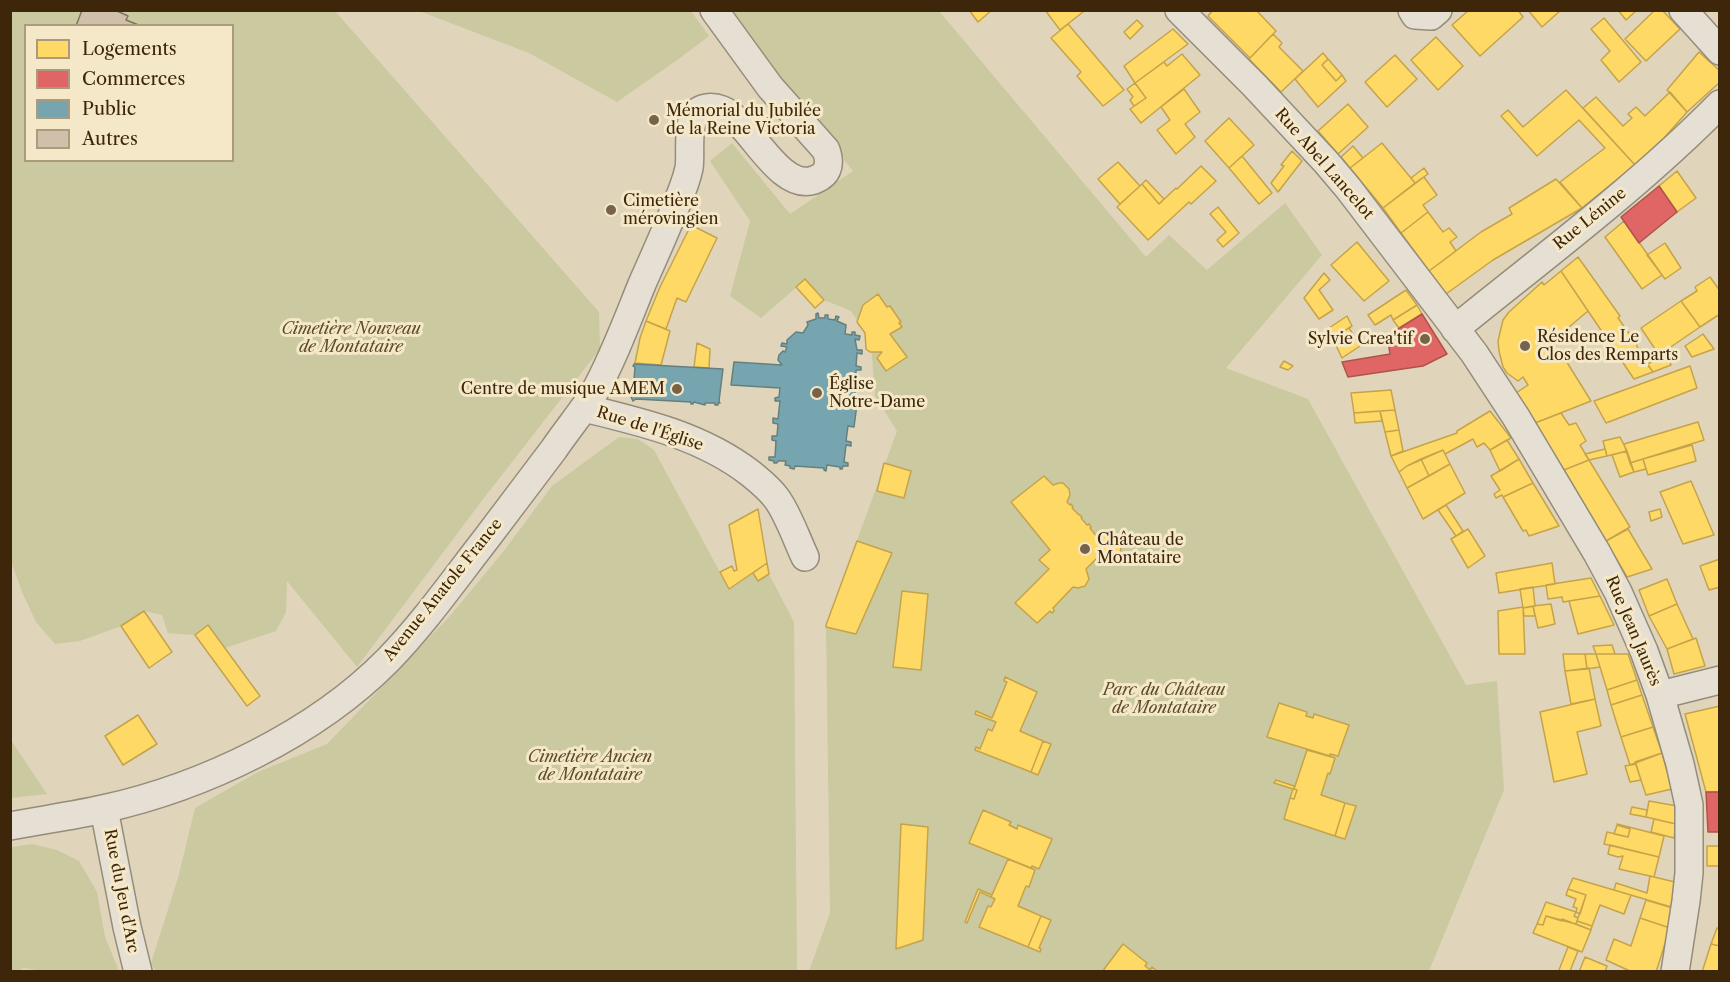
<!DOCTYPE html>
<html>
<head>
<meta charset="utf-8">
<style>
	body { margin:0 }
	#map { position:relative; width:1730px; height:982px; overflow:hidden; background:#e0d5ba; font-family:"Libre Caslon Text",serif }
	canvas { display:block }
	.frame { position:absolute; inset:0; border:12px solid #3d260a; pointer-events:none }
	.legend { position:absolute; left:24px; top:24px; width:210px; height:138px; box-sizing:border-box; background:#f5e8c8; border:2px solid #ab9a7c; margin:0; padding:8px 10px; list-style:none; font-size:18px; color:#3d260a }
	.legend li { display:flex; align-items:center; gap:12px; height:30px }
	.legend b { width:30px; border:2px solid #ab9a7c }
</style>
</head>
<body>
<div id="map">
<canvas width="1730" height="982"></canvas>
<div class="frame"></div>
<ul class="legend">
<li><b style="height:16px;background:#ffd966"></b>Logements</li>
<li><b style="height:16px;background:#e06666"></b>Commerces</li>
<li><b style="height:16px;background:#76a5af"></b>Public</li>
<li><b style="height:16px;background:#cfbfab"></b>Autres</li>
</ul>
</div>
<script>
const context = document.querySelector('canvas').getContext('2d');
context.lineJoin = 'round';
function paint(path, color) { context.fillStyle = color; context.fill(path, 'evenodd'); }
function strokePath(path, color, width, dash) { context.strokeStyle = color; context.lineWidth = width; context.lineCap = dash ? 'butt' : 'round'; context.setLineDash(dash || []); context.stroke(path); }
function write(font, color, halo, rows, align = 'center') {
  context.font = font + ' "Libre Caslon Text",serif'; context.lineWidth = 6; context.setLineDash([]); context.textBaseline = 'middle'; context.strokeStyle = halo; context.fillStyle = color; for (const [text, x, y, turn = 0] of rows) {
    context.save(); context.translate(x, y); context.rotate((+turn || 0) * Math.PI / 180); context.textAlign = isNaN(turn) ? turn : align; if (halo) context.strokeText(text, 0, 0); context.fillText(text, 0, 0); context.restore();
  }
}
const green = new Path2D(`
	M11,11H335L599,312L600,349L484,498L357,667L287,581L286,612L276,631L225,648L208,625L195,635L168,633L162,615L144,611L121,626L80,641L55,644L36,622L22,592L12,564H11ZM26,26H232V160H26Z
	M419,11H691L709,36L680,58L617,102L529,53Z
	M730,11H939L1146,257L1169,235L1207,270L1285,203L1322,255L1226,368L1308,399L1466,685L1497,681L1504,790L1429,971H809L830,913L826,625L897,431L875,396L871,342L851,311L824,300L805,280L761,318L730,296L750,221L710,161L732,143L790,214L853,171L770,68Z
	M619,437L638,439L654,450L729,589L767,563L769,574L794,622L797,971L156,972L151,963L178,878L195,808L258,772L327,744L450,616L503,552L552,486Z
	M10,740H11L47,794L11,798Z
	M32,844L57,850L79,861L97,892L105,937L119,971L49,972L24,968L17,971H11V847Z`);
const homes = new Path2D(`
	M969,10H992L978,22Z
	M1045,10H1082L1083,12L1060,30Z
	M1213,10H1256L1276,31L1250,58L1208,16Z
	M1469,10H1518L1523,17L1480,56L1452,25Z
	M1528,10H1561L1542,27Z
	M1618,10H1637L1626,20Z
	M1655,10H1662L1680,29L1646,61L1625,39Z
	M1604,18L1641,62L1619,82L1601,60L1610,51L1591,29Z
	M1137,20L1143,26L1130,39L1124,32Z
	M1068,24L1124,90L1103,106L1077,76L1081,72L1051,38Z
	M1173,29L1188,44L1135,83L1124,66Z
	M1273,34L1282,43L1279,47L1303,71L1281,92L1249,59Z
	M1436,37L1463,66L1438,90L1411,60Z
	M1699,52L1720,71V82L1687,112L1667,90Z
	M1323,53L1328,59L1322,65L1336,81L1342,75L1346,81L1318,107L1295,79Z
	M1182,54L1200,75L1141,123L1130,109L1146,98L1135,83L1164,62L1167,66Z
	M1395,55L1417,79L1387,107L1365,82Z
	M1328,59L1342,75L1336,81L1322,65Z
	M1135,83L1146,98L1134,106L1130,100L1133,97L1127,89Z
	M1184,89L1200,112L1185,124L1195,137L1176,154L1157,130L1170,120L1161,107Z
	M1566,90L1635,165L1582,208L1560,182L1605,148L1579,120L1537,156L1501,116L1508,110L1523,127Z
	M1670,92L1687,112L1664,138L1635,165L1583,108L1596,97L1623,126L1632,118L1628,114L1636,107L1645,116Z
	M1348,104L1368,127L1338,154L1318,131Z
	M1229,118L1254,145L1229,168L1205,141Z
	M1382,143L1415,183L1383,208L1350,168Z
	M1353,146L1363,158L1350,168L1341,157Z
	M1292,151L1302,161L1278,192L1271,183L1284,166L1281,165Z
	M1242,156L1272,193L1259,204L1229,168Z
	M1118,162L1140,186L1120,204L1098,179Z
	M1201,166L1216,181L1191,204L1189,202L1148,240L1117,207L1142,184L1159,204L1176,188L1177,189Z
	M1424,168L1428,174L1415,183L1411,178Z
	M1677,171L1696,198L1677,212L1659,186Z
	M1424,177L1437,195L1423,205L1428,212L1401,233L1383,208Z
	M1556,179L1582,208L1493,260L1446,294L1429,271L1481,232L1512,214L1509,208Z
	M1146,180L1164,199L1159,204L1142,184Z
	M1218,207L1239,233L1223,247L1217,240L1226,232L1210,214Z
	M1428,212L1443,232L1449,228L1457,237L1450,242L1456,251L1429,271L1401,233Z
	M1624,221L1662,275L1642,289L1605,237Z
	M691,225L717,238L686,302L677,298L666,329L646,321L660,287Z
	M1357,242L1389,281L1364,301L1331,265Z
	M1665,243L1681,268L1665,279L1647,255Z
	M1578,257L1620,316L1618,318L1636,343L1639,352L1653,372L1634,379L1561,271Z
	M1561,271L1588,311L1550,343L1556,352L1561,349L1560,351L1591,401L1535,423L1516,393L1528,385L1523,377L1518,381L1507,373L1503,367L1499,351L1498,341L1503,320L1509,312L1542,282L1544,285Z
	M1324,273L1330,280L1319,290L1333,310L1319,319L1304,298Z
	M1710,277L1720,291V314L1700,327L1681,301L1697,291L1695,287Z
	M805,279L824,300L815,308L796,287Z
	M1406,290L1417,305L1393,320L1391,315L1375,325L1368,315Z
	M878,294L887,307L890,306L901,322L899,323L902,327L890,334L907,357L886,371L877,358L882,352H870L866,349L865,333L857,322L863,305Z
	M1681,301L1700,327L1659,355L1641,328Z
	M1417,305L1422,314L1399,328L1393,320Z
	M1347,316L1352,326L1335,337L1329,328Z
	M646,321L670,331L661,365L635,363L640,338Z
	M1349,328L1360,346L1342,358L1333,339Z
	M1703,334L1714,349L1692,357L1685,346Z
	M697,343L710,349L709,368L694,367Z
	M1663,358L1665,361L1669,359L1671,365L1653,372L1647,364Z
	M1284,361L1293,366L1288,370L1280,367Z
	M1690,366L1697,388L1606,423L1594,401Z
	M1391,390L1395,410L1354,413L1351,393Z
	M1395,410L1399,430L1385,432L1380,411Z
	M1380,411L1382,421L1355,423L1354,413Z
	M1490,411L1511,438L1490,450L1484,443L1477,447L1473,439L1445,454L1443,450L1407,466L1399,472L1391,456L1457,433V431Z
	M1561,413L1569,425L1576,423L1586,441L1580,445L1589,460L1564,470L1535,423Z
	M1698,422L1704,440L1630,463L1624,444Z
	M1399,430L1403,451L1391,456L1385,432Z
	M1620,437L1627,451L1607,456L1603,441Z
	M1507,440L1519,459L1500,471L1490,450Z
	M1692,445L1696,461L1648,475L1643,459Z
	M1605,449L1607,456L1589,460L1585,454Z
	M1443,450L1450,464L1429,476L1421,459Z
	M1627,451L1634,472L1620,477L1612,455Z
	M1421,459L1429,476L1407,488L1399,472L1407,466Z
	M1519,459L1533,483L1503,497L1502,495L1496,498L1494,494L1500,490L1491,476Z
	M1643,459L1646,469L1634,472L1630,463Z
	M1589,460L1630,527L1606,541L1564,470Z
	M884,463L911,471L904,498L877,491Z
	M1450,464L1465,493L1423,519L1407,488Z
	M1044,476L1053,485L1059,483H1063L1069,489L1070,495L1067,502L1070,505L1071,504L1073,507L1072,508L1079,515H1080L1082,517L1081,518L1087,525L1089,524L1091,527L1090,528L1097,537L1105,532H1113L1121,540L1122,544L1120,553L1111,560H1104L1099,556L1086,569L1089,579L1085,586L1078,588L1073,587L1053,608L1054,611L1052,613L1050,611L1037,623L1015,603L1049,569L1039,560L1050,550L1011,502Z
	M1691,481L1714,535L1683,544L1660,492Z
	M1533,483L1559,526L1529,536L1526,530L1523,531L1503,497Z
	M1446,505L1463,531L1456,536L1438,510Z
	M758,509L767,563L729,589L720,572L732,566L734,571L737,570L729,525Z
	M1660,509L1662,517L1651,521L1649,512Z
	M1468,529L1485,556L1468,568L1451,539Z
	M1628,529L1652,569L1627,577L1606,541Z
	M857,541L892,553L856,634L826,627V625Z
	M1720,559V587L1709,590L1700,566Z
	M767,563L769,574L758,581L753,573Z
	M1552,563L1555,584L1499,593L1496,573Z
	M1591,578L1600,596L1563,602L1562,597L1548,599L1546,585Z
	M1667,579L1677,604L1649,616L1639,590Z
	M1533,587L1535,606L1523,608L1520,589Z
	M902,591L928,594L921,670L893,667Z
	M1600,596L1614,625L1578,634L1569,601Z
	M1551,604L1555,624L1538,628L1533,606Z
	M1677,604L1693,639L1667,649L1649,616Z
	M1533,606L1535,616H1524L1523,608Z
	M1523,607L1525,654H1499L1498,611Z
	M144,611L172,652L149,668L121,626Z
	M208,625L260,696L247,706L195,635Z
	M1696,638L1705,666L1674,674L1667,649Z
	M1612,645L1615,654H1596L1593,646Z
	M1563,654H1585L1587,669L1565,671Z
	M1585,654H1596L1600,667L1587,669Z
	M1596,654H1628L1637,680L1607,690Z
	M1589,668L1595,699L1571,704L1565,671Z
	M1005,677L1037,692L1020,731L1043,741L1031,772L975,750L976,747L980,749L988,729L992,731L996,722L975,714L976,711L992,718L1007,682L1004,681Z
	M1637,680L1642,695L1611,705L1607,690Z
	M1642,695L1653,727L1621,737L1611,705Z
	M1595,699L1601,726L1577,732L1587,774L1554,782L1540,712Z
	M1279,703L1307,712L1306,716L1313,718L1314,714L1349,725L1338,756L1330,754V756L1267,737Z
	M1720,706V792H1706L1685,714Z
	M138,715L157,744L123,765L105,736Z
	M1653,727L1662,753L1630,765L1621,737Z
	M1043,741L1051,744L1038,775L1031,772Z
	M1307,750L1335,758L1330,774L1328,773L1321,795L1345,803L1335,836L1284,819L1290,798L1294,799L1297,790L1294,789Z
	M1662,753L1672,789L1646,795L1635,762Z
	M1636,764L1641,780L1630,782L1625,766Z
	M1276,780L1294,786V789L1297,790L1294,799L1290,798L1293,789L1274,783Z
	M1649,801L1677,806L1676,824L1646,817Z
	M1345,803L1356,806L1345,839L1335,836Z
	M1632,807L1647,810L1646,817L1630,814Z
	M983,810L1011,822L1009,825L1017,829L1018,825L1052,839L1039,869L1032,866L1031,868L969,843Z
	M1654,819L1676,824L1674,838L1651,832Z
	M901,824L928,827L923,940L896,949Z
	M1617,824L1664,836L1659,857L1604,844L1607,832L1628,837L1630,829Z
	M1617,825L1630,829L1628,837L1614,834Z
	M1610,845L1659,857L1654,877L1619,869L1623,856L1618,857L1608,854Z
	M1707,846H1720V866H1707Z
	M1008,859L1035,870L1029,887L1026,886L1018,906L1041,916L1028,947L979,927L988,906L991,907L995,899L991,897L992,895Z
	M1650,876L1675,882L1671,907L1614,890L1616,883L1647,893Z
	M1573,878L1631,895L1624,914L1600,905L1592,926L1577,921L1586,895L1568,889Z
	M978,889L992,895L991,897L980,892L967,923L965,922Z
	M1568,889L1586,895L1580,914L1576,912L1577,908L1573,907L1576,899L1566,895Z
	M1646,900L1676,909L1670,928L1640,918Z
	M1546,902L1576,912L1574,916L1578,918L1576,924L1546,916L1543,925L1537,924Z
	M1041,916L1051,920L1039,948L1041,949L1040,952L1028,947Z
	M1546,916L1562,921V919L1591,930L1582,952L1533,933L1537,924L1543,925Z
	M1640,918L1670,928L1656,972H1632L1606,960L1614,939L1631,946Z
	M1577,921L1592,926L1591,930L1576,924Z
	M1717,928L1720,929V946L1711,944Z
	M1123,944L1147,963L1145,966L1150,970L1152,967L1158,972H1102Z
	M1711,944L1720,946V972H1702Z
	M1568,947L1578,951L1570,971L1561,972L1559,970Z
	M1585,957L1607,966L1605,972H1579Z`);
const shops = new Path2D(`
	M1659,186L1677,212L1639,243L1621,217Z
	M1422,314L1447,354L1423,366L1348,377L1342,362L1390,354L1387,336Z
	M1706,792H1720V832H1708Z`);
const public = new Path2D(`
	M818,313L819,318H825V315H828V319L835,320L836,316L839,317L837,321L846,325L845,334L852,335V332H855V335L860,336L859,340L855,339L857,350H862V354L857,353L856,366L861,367V370H856V381L861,382V385H856L854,403L857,404L854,427L848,426L846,441L851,442V446L846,445L844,462L848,463V466H843L842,469H840V467L827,465L826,471L824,470V468L795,466L794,469L790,468V466L785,465L786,461H778L777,463H774V461L769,460V457H775L776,441L772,440V436H777L778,424L773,423V418L778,419L780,401H775V398L779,397L780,388L731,385L734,362L782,365L778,360L779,355L783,351L785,352L787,347L781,346L782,343L787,344V340L796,332L803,333L808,325L807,322L816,319V314Z
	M634,364L723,369L719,401L720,403H718V405H715V403H705V405L694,402L693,404H691V402L636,399L633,401L631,397L633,395L634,383L632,380H634L635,367L633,366Z`);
const building = new Path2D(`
	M82,10H115L128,16L126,20L141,26H76Z`);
const minor = new Path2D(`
	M1179,10L1255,86L1326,162L1348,188L1445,315L1474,353L1516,417L1597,553L1618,592L1644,651L1660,695L1680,764L1689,805V873L1686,901L1675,972
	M1412,10L1415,15L1431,16L1438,10
	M1683,10L1720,51
	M1455,329C1545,256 1639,186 1720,104
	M584,408C642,422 702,436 750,473C760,481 770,489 777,499C789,516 796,538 805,557
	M1660,695L1720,680
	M104,809L127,927L138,972
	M10,826C41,820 72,816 103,809C203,787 315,734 388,660C424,623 454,580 486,539C509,509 531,479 554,449C567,430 582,412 594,393C613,359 627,321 642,284C653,259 664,235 674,210C680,196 686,183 689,168C692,151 683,112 706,108C717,106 727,111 734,118C755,135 783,191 814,180C819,178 825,175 827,169C830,163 828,156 826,150L770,87L714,10`);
const markers = [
	[654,120,6,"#766348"],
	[611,210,6,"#766348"],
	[1425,339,6,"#766348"],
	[1525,346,6,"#766348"],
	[677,389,6,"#766348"],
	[817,393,6,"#766348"],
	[1085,549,6,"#766348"]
];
const poiNames = [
	["Mémorial du Jubilée",666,111],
	["de la Reine Victoria",666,129],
	["Cimetière",623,201],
	["mérovingien",623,219],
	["Résidence Le",1537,337],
	["Clos des Remparts",1537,355],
	["Sylvie Crea'tif",1413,339,"right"],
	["Église",829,384],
	["Notre-Dame",829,402],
	["Centre de musique AMEM",665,389,"right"],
	["Château de",1097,540],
	["Montataire",1097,558]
];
const streetNames = [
	["Rue Abel Lancelot",1324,164,49],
	["Rue Lénine",1590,219,-39],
	["Rue de l'Église",650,429,18],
	["Avenue Anatole France",443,590,-51],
	["Rue Jean Jaurès",1633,631,67],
	["Rue du Jeu d'Arc",121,891,79]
];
const parkNames = [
	["Cimetière Nouveau",351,329],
	["de Montataire",351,347],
	["Parc du Château",1164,690],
	["de Montataire",1164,708],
	["Cimetière Ancien",590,757],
	["de Montataire",590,775]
];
paint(green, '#cac9a0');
paint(homes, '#ffd966');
strokePath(homes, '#c5a34a', 1.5);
paint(shops, '#e06666');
strokePath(shops, '#af534a', 1.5);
paint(public, '#76a5af');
strokePath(public, '#657f7e', 1.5);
paint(building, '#cfbfab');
strokePath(building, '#7d7463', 1.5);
strokePath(minor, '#958c79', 30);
strokePath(minor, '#e5e0d3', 27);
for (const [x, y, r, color] of markers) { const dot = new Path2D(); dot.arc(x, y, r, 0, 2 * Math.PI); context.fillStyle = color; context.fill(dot); strokePath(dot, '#f5e8c8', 2); }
write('16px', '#3d260a', '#f5e8c8', poiNames, 'left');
write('16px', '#3d260a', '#f5e8c8', streetNames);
write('italic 16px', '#5c4c2a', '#f5e8c8', parkNames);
</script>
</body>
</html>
